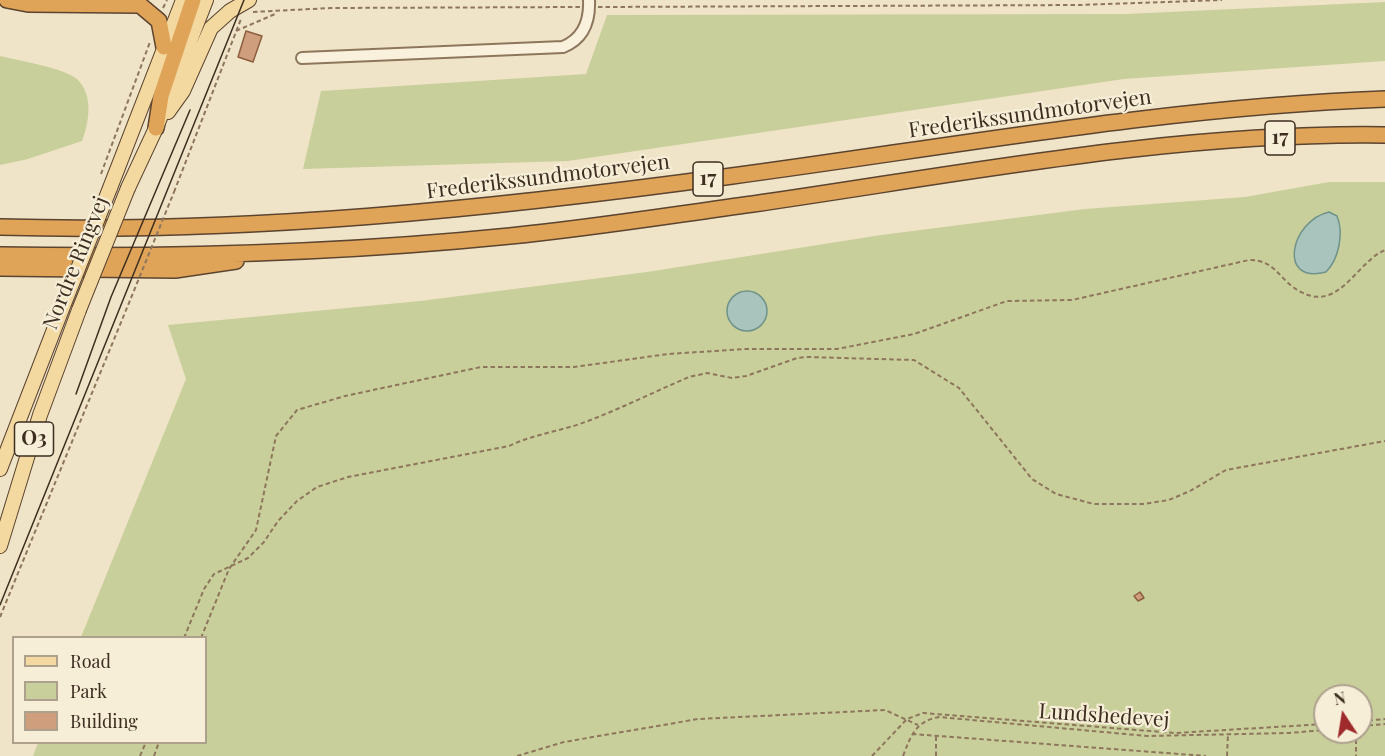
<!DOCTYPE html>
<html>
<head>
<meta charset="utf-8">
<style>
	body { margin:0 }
	#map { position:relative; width:1385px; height:756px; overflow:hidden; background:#f0e4c8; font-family:"Playfair Display",serif }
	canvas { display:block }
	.legend { position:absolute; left:12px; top:636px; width:195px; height:108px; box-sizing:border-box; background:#f7eed8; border:2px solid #ada18e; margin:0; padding:8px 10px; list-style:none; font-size:18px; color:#3d2e20 }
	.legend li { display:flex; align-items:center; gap:12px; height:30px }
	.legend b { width:30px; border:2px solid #ada18e }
	.north { position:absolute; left:1313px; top:684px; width:60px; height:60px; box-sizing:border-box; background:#f7eed8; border:2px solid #ada18e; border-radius:50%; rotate:348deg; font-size:16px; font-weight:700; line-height:24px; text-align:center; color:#3d2e20 }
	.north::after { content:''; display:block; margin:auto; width:21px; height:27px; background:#9e2a2b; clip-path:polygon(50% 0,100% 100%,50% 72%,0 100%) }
</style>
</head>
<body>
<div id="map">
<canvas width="1385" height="756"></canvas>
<ul class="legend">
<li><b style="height:8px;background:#f3d9a0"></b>Road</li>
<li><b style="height:16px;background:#c9cf9b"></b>Park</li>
<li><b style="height:16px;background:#cf9f7d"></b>Building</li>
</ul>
<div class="north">N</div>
</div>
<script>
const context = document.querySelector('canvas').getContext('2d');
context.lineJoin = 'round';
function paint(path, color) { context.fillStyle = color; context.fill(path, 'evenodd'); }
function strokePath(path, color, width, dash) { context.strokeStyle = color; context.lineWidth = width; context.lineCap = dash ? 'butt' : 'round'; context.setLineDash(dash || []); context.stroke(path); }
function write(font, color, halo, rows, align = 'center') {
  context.font = font + ' "Playfair Display",serif'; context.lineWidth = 4.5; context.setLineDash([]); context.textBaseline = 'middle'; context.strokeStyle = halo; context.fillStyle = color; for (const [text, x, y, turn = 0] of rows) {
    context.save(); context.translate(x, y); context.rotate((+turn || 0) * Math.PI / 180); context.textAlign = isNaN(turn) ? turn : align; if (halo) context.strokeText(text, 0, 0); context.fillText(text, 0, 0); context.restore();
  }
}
const green = new Path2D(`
	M1385,2V61L1124,79L568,161L303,169L321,91L586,74L607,15L1126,14Z
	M0,56C17,60 64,68 77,79C94,95 89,123 82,141L28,159L0,165Z
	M1329,182H1385V756H33L38,743L206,742V638L81,637L186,379L168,325L420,301L647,272L881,235L1085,209L1245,197ZM1325,696H1361V732H1325Z`);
const water = new Path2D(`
	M1329,212L1337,216C1344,233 1339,259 1326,272C1277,285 1290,221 1329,212Z
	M727 311a20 20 0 1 1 40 0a20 20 0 1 1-40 0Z`);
const building = new Path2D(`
	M246,31L262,36L253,62L238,57Z
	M1140,592L1144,598L1138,601L1134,596Z`);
const path = new Path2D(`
	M598,7L1079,5L1222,0
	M163,8L167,0
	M253,12L331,8L580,7
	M236,31L275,14
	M101,174L150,42
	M174,192L241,19
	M0,617L131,298
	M184,638L204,589L214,574L248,558L264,542L278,521L297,501L317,487L348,477L509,446C534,434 562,431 588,421C622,408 656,391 689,377L707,373L732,378L746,376L797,358L807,357L914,360L959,388L1032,479L1056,494L1094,504H1143L1169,500L1190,491L1226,470L1385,441
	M201,638L229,569L256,530L276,436L297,410L345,396L481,367H574L668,354L744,349H837L914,334L1007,301L1072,300L1249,260C1276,260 1278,279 1299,291C1339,314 1356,262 1385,250
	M1361,721L1385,719
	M1361,726L1385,724
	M1356,732V756
	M912,734L1206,756
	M140,756L146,742
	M154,756L159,742
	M517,756L564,742L698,719L885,710L918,725
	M872,756L907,719L923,713L1175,733L1325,724
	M903,756C911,735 916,721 939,717L1147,736L1289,733L1325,730
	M936,756V736
	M1227,756L1228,734`);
const minor = new Path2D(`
	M302,58L563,47C583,39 590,22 589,0`);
const major = new Path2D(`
	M168,112L183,91L211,28L230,11L249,0
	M110,188L183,0
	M128,188L156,128L206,0
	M0,469L62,309
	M0,546L40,415L79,310`);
const highway = new Path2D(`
	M7,0L28,4L140,5L159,21L164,47
	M156,128L161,96L193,0
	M0,227C246,234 489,209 732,176C949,147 1166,107 1385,99
	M0,255C170,258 341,253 510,236C591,228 672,215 753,204C962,174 1173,132 1385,135
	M0,268L175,270L236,261`);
const tram = new Path2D(`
	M76,394L111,297L190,110
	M0,605L244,0`);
const pathBridge = new Path2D(`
	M131,298L174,192`);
const majorBridge = new Path2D(`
	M62,309L110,188
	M79,310L128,188`);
const shields = [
	[1280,138,30],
	[708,179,30],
	[34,439,39]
];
const shieldNames = [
	["17",1280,138],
	["17",708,179],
	["O3",34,439]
];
const streetNames = [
	["Frederikssundmotorvejen",1030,114,-8],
	["Frederikssundmotorvejen",548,177,-7],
	["Nordre Ringvej",76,263,-68],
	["Lundshedevej",1104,716,4]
];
paint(green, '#c9cf9b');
paint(water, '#a9c4bc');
strokePath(water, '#6f938a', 1.5);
paint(building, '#cf9f7d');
strokePath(building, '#8d5f41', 1.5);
strokePath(minor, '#8d765c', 14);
strokePath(major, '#5b4430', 16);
strokePath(highway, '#5b4430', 18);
strokePath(path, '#8d765c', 2, [4.5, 3]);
strokePath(minor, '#faf1dc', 10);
strokePath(major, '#f3d9a0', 14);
strokePath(highway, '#e0a458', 15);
strokePath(tram, '#3d2e20', 1.5);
strokePath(majorBridge, '#5b4430', 16, []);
strokePath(pathBridge, '#8d765c', 2, [4.5, 3]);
strokePath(majorBridge, '#f3d9a0', 14);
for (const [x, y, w] of shields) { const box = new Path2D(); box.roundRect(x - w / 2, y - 17, w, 34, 4.5); context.fillStyle = '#f7eed8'; context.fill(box); strokePath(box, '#3d2e20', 1.5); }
write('bold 20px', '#3d2e20', null, shieldNames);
write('21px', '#3d2e20', '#f7eed8', streetNames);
</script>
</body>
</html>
